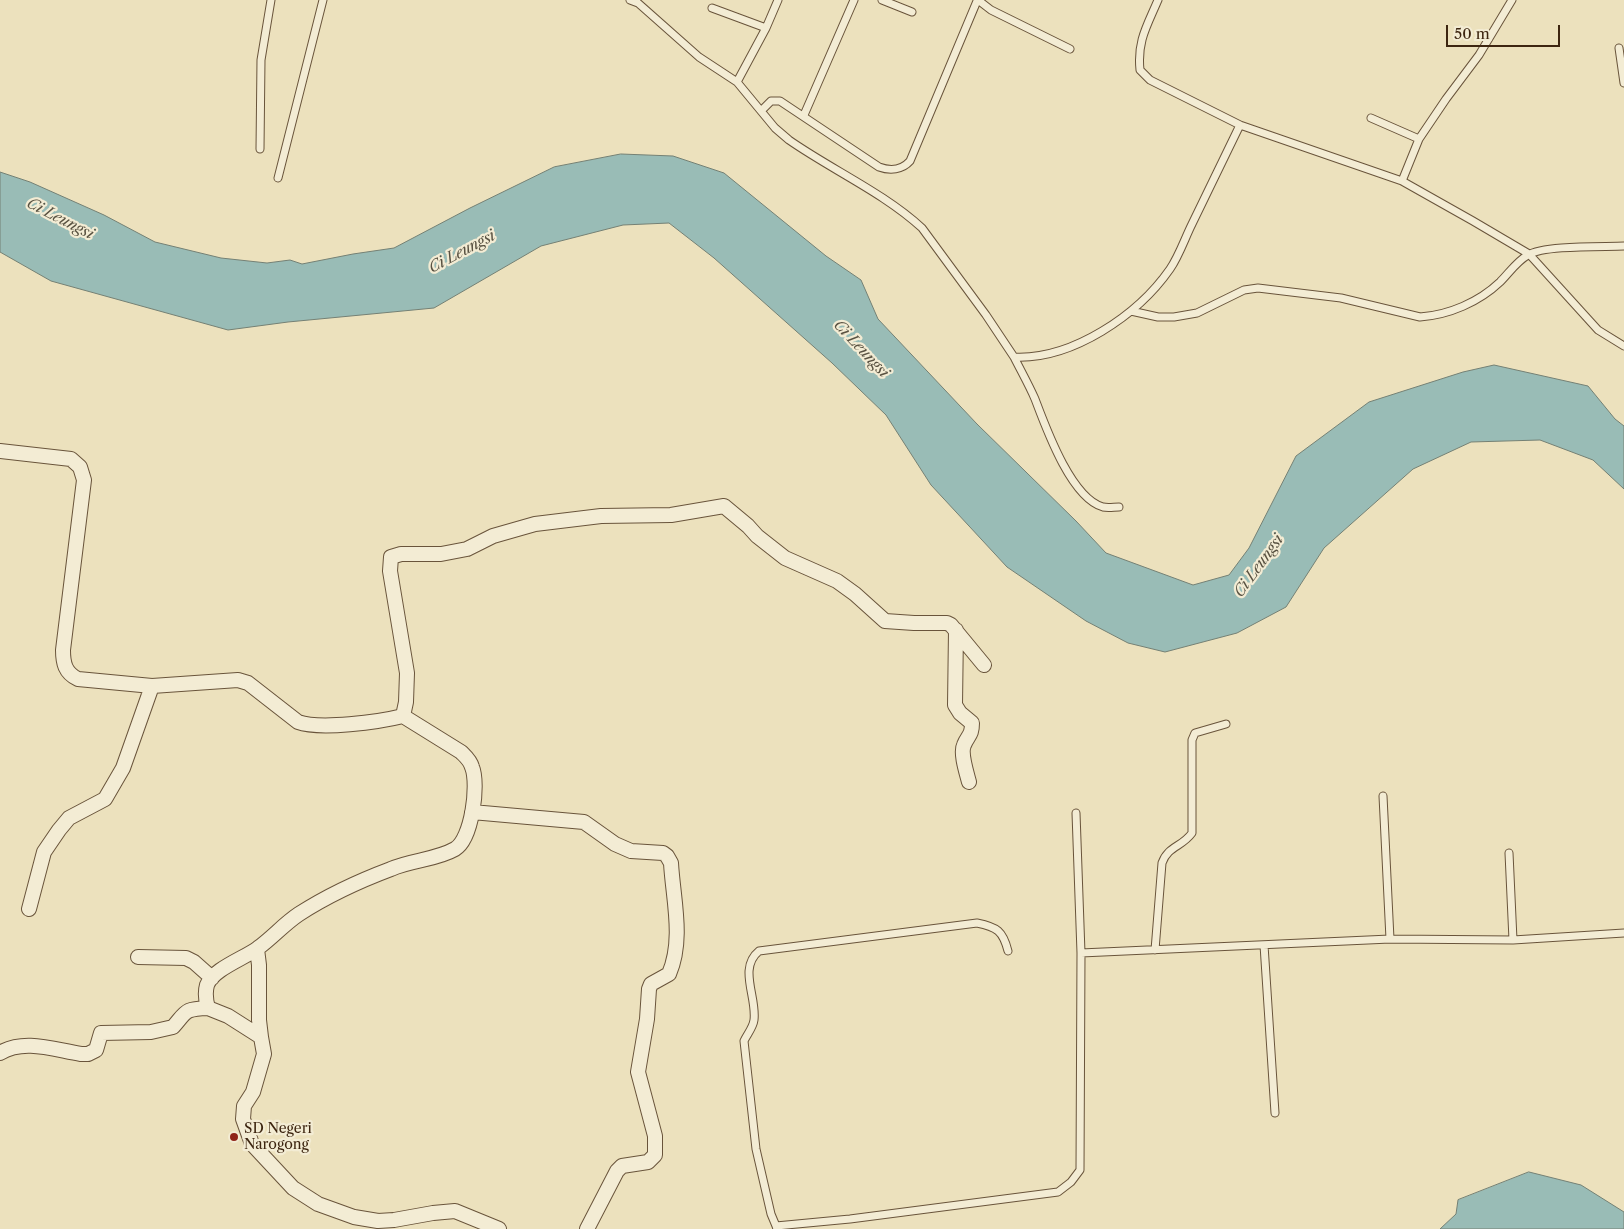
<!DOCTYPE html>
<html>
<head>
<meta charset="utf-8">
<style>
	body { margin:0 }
	#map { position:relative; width:1624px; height:1229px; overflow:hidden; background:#ece1bd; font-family:"Libre Caslon Text",serif }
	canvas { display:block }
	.scale { position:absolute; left:1446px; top:25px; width:114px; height:22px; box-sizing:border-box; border:2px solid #3d2510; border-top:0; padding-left:6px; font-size:15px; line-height:18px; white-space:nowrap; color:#3d2510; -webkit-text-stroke:4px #f3ecd4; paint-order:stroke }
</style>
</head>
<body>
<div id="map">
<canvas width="1624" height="1229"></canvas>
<div class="scale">50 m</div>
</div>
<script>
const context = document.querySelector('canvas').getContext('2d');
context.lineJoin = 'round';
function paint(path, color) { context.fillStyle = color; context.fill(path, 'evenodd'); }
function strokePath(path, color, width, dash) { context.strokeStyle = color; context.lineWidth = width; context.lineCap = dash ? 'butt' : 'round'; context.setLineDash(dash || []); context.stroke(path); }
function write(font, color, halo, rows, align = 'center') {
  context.font = font + ' "Libre Caslon Text",serif'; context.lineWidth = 4.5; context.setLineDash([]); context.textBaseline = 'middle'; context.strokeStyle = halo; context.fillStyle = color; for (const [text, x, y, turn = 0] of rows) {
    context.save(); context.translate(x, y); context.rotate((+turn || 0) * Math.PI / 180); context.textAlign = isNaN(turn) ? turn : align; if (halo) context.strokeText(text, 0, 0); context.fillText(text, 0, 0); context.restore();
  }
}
const water = new Path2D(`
	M621,154L673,156L724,173L826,256L861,280L878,319L977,424L1076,521L1106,553L1193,585L1229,575L1249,548L1296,456L1369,402L1463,372L1494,365L1588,386L1615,419L1624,426V489L1593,460L1540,440L1471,442L1413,469L1324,548L1286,607L1237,633L1165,652L1128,643L1086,621L1007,567L931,485L886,415L832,363L714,258L669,223L623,225L541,246L434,308L288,322L228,330L51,281L0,252V172L30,182L104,215L155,242L221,258L267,263L290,260L302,264L353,254L394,248L470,208L554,167Z
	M1529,1172L1581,1185L1624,1212V1229H1440L1456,1214L1458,1200Z`);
const service = new Path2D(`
	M630,0L638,3L699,57L737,82L775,128L789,140C832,170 884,193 922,228L986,315L1014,357C1072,360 1138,315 1170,269C1179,256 1185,238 1192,224C1208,191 1224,158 1240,125L1402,181L1473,221L1529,254L1598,330L1624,346
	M882,0L912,12
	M978,0L991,10L1070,49
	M1158,0C1147,26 1137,41 1140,70L1150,80L1240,125
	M712,8L766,28
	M1619,48L1624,83
	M737,82L766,28L778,0
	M761,111L771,101H780L879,167C890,171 902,170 910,161L977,1
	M804,115L854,0
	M1371,118L1419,139
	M260,149L261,60L271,0
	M278,178L323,0
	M1402,181L1419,139L1446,99L1479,55L1512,0
	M1131,311L1158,317H1174L1197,313L1244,290L1258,288L1341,298L1420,317C1449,315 1479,302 1500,282C1509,273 1517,261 1528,255C1544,245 1603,247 1624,246
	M1014,357C1021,371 1029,385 1035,399C1046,428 1071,498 1103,507C1108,508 1114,507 1119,507
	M1383,796L1390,939
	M1076,813L1081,953
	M1509,853L1513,940
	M1264,945L1275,1113
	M1155,950L1162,863C1168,846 1182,847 1192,833V740L1195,733L1226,724
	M776,1226L771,1214L756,1149L744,1041C747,1034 753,1028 754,1020C757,997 738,968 759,951L977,923C997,927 1003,931 1008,951
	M777,1229L776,1226L850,1219L1058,1192L1071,1182L1080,1170L1081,953L1390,939L1513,940L1624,933`);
const minor = new Path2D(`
	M0,451L71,459L80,467L84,480L63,650C63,663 65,673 78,679L152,686L238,680L248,683L298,722C320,730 379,722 403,716L406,702L407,673L390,571L391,557L401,554H441L467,549L493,536L535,524L601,516L671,515L724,506L748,526L757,536L785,558L837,581L855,594L885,621L914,623H947L951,625L984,665
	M956,630L955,705L960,713L972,723C972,736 968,735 964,745C960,753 967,774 969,782
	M403,716L461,752C466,757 470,760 472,767C479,784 472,839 455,849C436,860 411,860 391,869C359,881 327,896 299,914C284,924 273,937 258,948C245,958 213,969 207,985C205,992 206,1001 208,1008L228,1016L261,1037L264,1054L253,1092L244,1106L243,1119L252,1144L293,1188L318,1204L354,1217L378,1221L394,1220L433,1213L455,1211L499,1229
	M472,812L584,822L615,844L631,851L663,853L667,856L671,863C673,899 684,939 669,974L651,984L649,989L647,1019L638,1072L655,1136V1155L648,1162L622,1166L617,1171L587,1229
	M29,909L44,852L59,830L69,818L105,799L123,768L152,686
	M257,949L259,965V1020L261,1037
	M138,957L186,958L194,962L212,978
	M0,1053C24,1038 55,1050 81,1054H88L96,1050L101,1033L151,1032L173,1027C187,1011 184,1009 208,1008`);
const markers = [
	[234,1137,5,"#8f2418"]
];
const poiNames = [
	["SD Negeri",244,1129],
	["Narogong",244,1145]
];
const waterNames = [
	["Ci Leungsi",60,219,27],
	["Ci Leungsi",462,252,-28],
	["Ci Leungsi",861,349,47],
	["Ci Leungsi",1259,566,-54]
];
paint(water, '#99bcb6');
strokePath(water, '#748074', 1);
strokePath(service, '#69543b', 9);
strokePath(minor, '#69543b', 16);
strokePath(service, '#f3ecd4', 7);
strokePath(minor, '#f3ecd4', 14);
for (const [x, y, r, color] of markers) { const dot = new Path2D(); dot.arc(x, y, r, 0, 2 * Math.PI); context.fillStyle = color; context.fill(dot); strokePath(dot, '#f3ecd4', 2); }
write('14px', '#3d2510', '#f3ecd4', poiNames, 'left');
write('italic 15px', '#595242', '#f3ecd4', waterNames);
</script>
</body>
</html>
